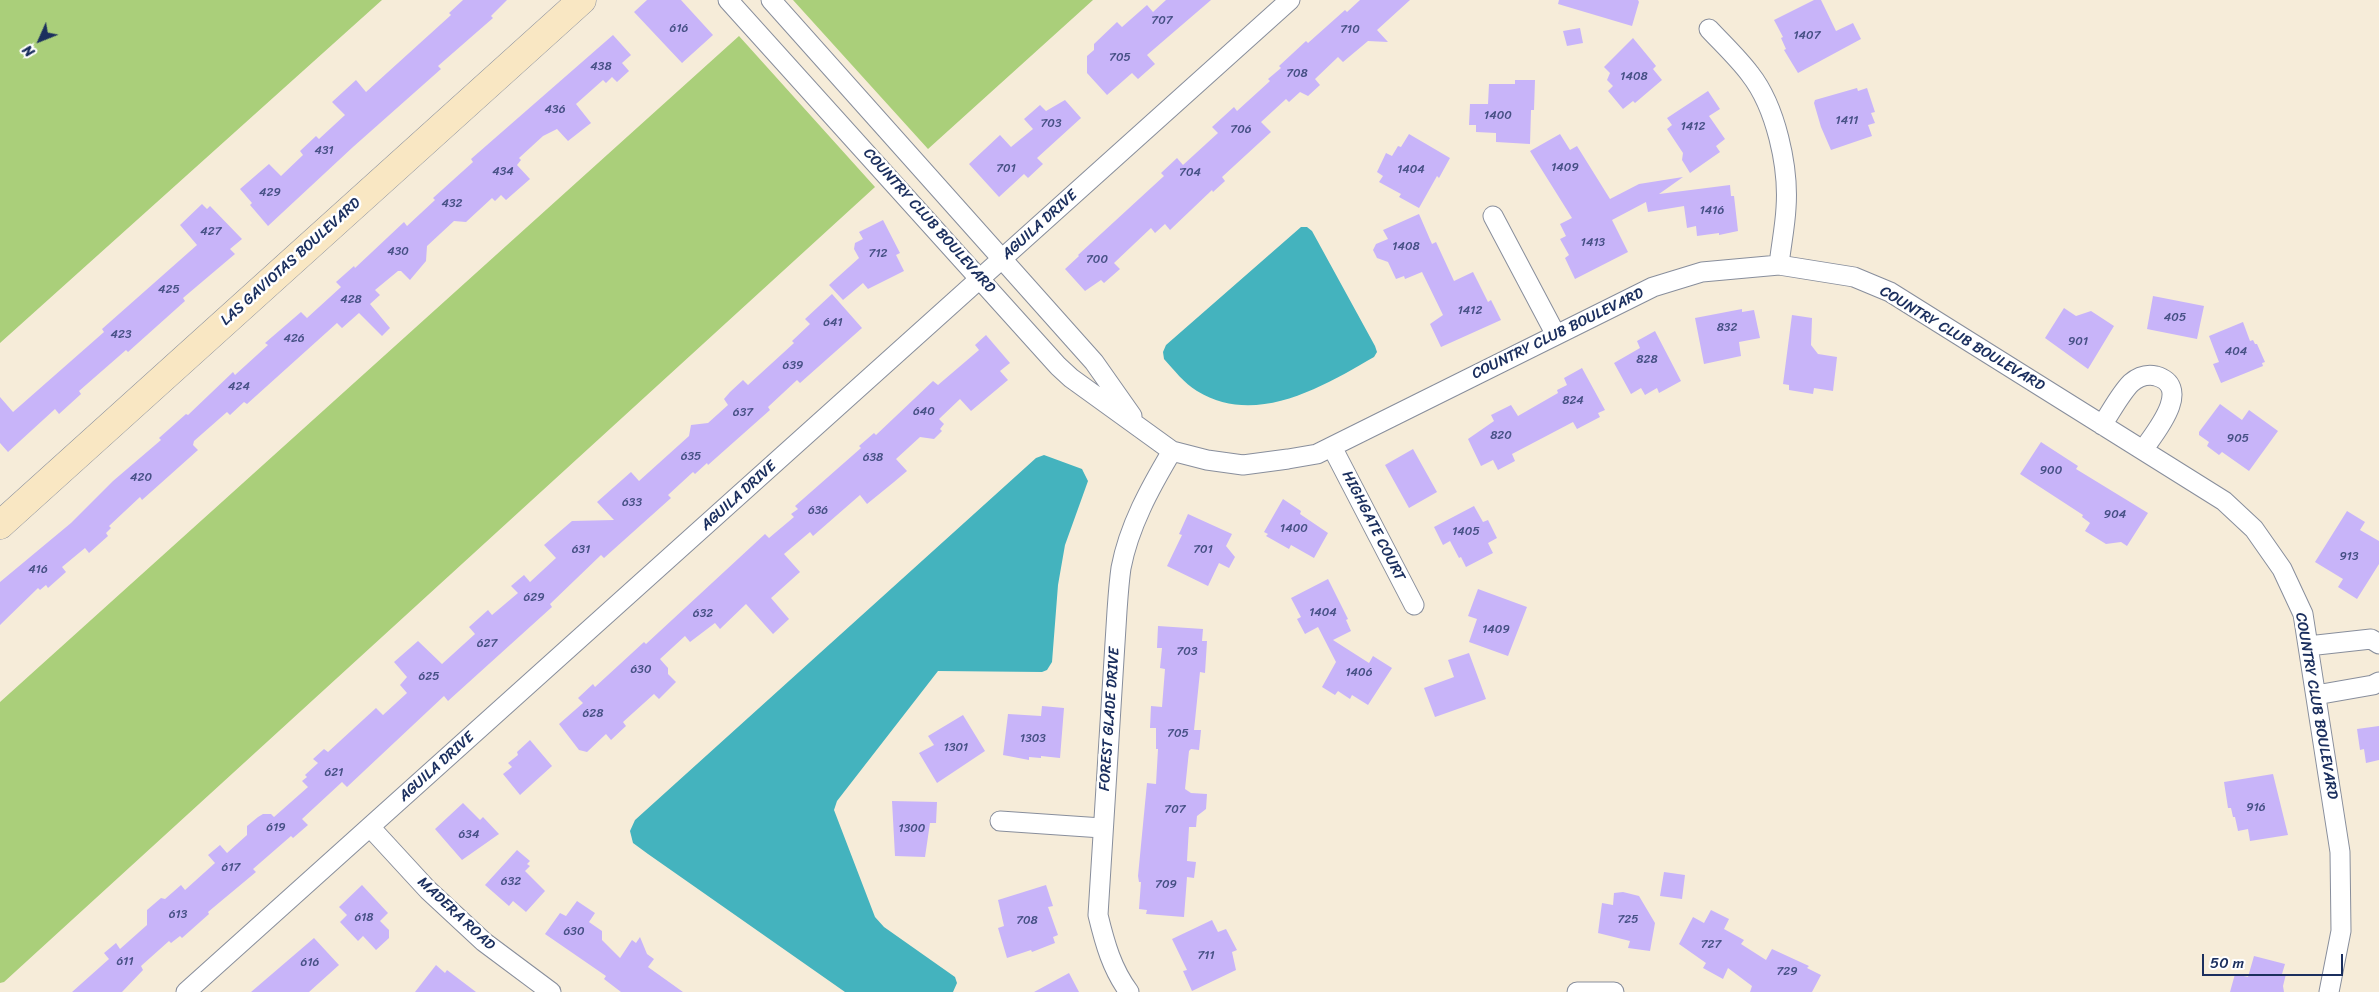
<!DOCTYPE html>
<html>
<head>
<meta charset="utf-8">
<style>
	body { margin:0 }
	#map { position:relative; width:2379px; height:992px; overflow:hidden; background:#f6ecd9; font-family:Sriracha,sans-serif }
	canvas { display:block }
	.north { position:absolute; left:15px; top:15px; width:50px; height:50px; -webkit-text-stroke:4px #fff; paint-order:stroke; rotate:226deg; font-size:14px; font-weight:700; line-height:20px; text-align:center; color:#1b2f5e }
	.north::after { content:''; display:block; margin:auto; width:18px; height:22px; background:#1b2f5e; clip-path:polygon(50% 0,100% 100%,50% 72%,0 100%) }
	.scale { position:absolute; left:2202px; top:954px; width:141px; height:22px; box-sizing:border-box; border:2px solid #1b2f5e; border-top:0; padding-left:6px; font-size:15px; line-height:18px; white-space:nowrap; color:#1b2f5e; -webkit-text-stroke:4px #fff; paint-order:stroke }
</style>
</head>
<body>
<div id="map">
<canvas width="2379" height="992"></canvas>
<div class="north">N</div>
<div class="scale">50 m</div>
</div>
<script>
const context = document.querySelector('canvas').getContext('2d');
context.lineJoin = 'round';
function paint(path, color) { context.fillStyle = color; context.fill(path, 'evenodd'); }
function strokePath(path, color, width, dash) { context.strokeStyle = color; context.lineWidth = width; context.lineCap = dash ? 'butt' : 'round'; context.setLineDash(dash || []); context.stroke(path); }
function write(font, color, halo, rows, align = 'center') {
  context.font = font + ' Sriracha,sans-serif'; context.lineWidth = 5; context.setLineDash([]); context.textBaseline = 'middle'; context.strokeStyle = halo; context.fillStyle = color; for (const [text, x, y, turn = 0] of rows) {
    context.save(); context.translate(x, y); context.rotate((+turn || 0) * Math.PI / 180); context.textAlign = isNaN(turn) ? turn : align; if (halo) context.strokeText(text, 0, 0); context.fillText(text, 0, 0); context.restore();
  }
}
const green = new Path2D(`
	M0,0H382L0,343Z
	M793,0H1093L928,149Z
	M739,36L875,187L4,982L0,983V702Z`);
const water = new Path2D(`
	M1301,227H1307L1312,231L1375,346L1377,352L1374,357C1322,387 1256,427 1197,391C1184,383 1174,370 1164,359L1163,352L1166,345Z
	M1044,455L1082,469L1088,481L1065,545L1058,585L1052,662L1047,670L1042,672L938,671L837,801L834,810L875,917L884,927L955,977L957,983L953,992H845L648,854L633,843L630,831L635,820L1036,458Z`);
const building = new Path2D(`
	M463,0H507L491,16L493,18L438,66L441,69L353,147L268,226L250,205L252,203L240,189L269,164L281,176L303,155L300,151L316,136L319,139L345,115L332,102L356,80L366,92L451,15L449,13Z
	M647,0H681L713,35L682,63L634,12Z
	M1166,0H1211L1147,55L1155,64L1138,79L1132,73L1107,95L1087,73V56L1094,50V44L1117,22L1122,27L1147,5L1153,12Z
	M1360,0H1410L1377,30L1388,42L1368,41L1343,62L1338,57L1315,79L1320,85L1308,96L1300,92L1289,102L1286,99L1261,122L1271,132L1222,177L1225,181L1213,192L1212,190L1170,230L1165,224L1155,233L1151,228L1114,263L1120,269L1104,283L1101,280L1085,291L1065,269L1079,256L1078,255L1164,176L1161,173L1177,158L1183,165L1218,133L1212,127L1234,107L1237,111L1270,81L1268,79L1281,68L1279,66L1306,41L1308,43L1345,10L1347,12Z
	M1559,0H1638L1639,2L1632,26L1558,4Z
	M1814,0H1821L1836,31L1853,23L1861,39L1798,73L1784,50L1786,49L1781,38L1783,37L1774,20Z
	M1580,28L1583,43L1567,46L1563,31Z
	M613,35L631,55L622,63L629,71L617,82L612,77L606,83L603,80L576,104L591,123L568,141L557,129L543,136L519,158L521,160L517,165L530,179L506,200L501,195L495,201L492,198L466,222L454,221L427,246L426,261L410,280L401,271H398L375,290L380,295L370,304L390,328L382,336L359,313L342,328L337,323L247,404L244,402L230,415L227,412L194,441L193,445L198,450L142,500L140,497L109,526L111,528L106,533L108,536L89,553L85,548L62,567L66,572L48,588L46,585L40,590L38,588L0,625V582L71,523L113,481L161,440L159,438L186,414L188,415L233,372L235,375L268,345L265,343L301,312L307,318L341,287L336,282L354,266L355,268L404,222L407,226L435,200L433,198L473,162L471,159Z
	M1633,38L1656,66L1653,69L1662,80L1635,103L1633,101L1623,109L1608,91L1613,86L1607,80L1610,73L1604,67Z
	M1515,80H1535L1534,110H1531L1530,144L1496,142V133L1476,132V125H1469L1470,104H1488L1489,84H1515Z
	M1857,88L1858,91L1867,88L1875,112L1871,113L1875,123L1868,125L1872,136L1831,150L1821,127L1814,103L1815,100Z
	M1708,91L1720,109L1709,116L1725,139L1716,146L1720,152L1690,173L1682,160L1683,153L1667,129L1672,125L1667,118Z
	M1065,100L1081,118L1037,158L1043,164L1028,178L1024,174L999,197L969,164L1000,135L1011,147L1033,129L1024,119L1040,105L1046,111Z
	M1409,134L1450,158L1439,178L1437,176L1419,208L1399,197L1401,194L1379,182L1383,176L1377,172L1386,153L1392,156L1398,146L1401,147Z
	M1560,134L1570,150L1577,146L1610,199L1639,184L1683,177L1659,194L1730,185L1731,196H1734L1738,231L1719,235V233L1697,236L1696,226L1687,228L1684,206L1648,212L1646,202L1612,220L1628,252L1575,279L1565,258L1569,255L1560,239L1566,236L1560,224L1572,218L1530,151Z
	M202,204L207,209L210,206L242,239L230,249L235,254L183,298L185,301L128,352L126,350L79,391L81,394L59,414L55,409L8,452L0,443V397L13,412L104,332L102,329L197,245L180,225Z
	M1419,214L1432,244L1436,242L1454,281L1473,272L1488,302L1491,300L1501,320L1441,347L1430,324L1443,315L1422,272L1405,279L1404,276L1396,279L1388,262L1377,258L1373,250L1376,244L1388,239L1383,230Z
	M883,220L900,253L896,255L904,271L868,289L863,283L843,300L829,285L859,258L854,249L855,243L863,239L859,232Z
	M832,294L862,328L800,383L797,380L768,407L770,410L708,465L707,463L695,474L693,472L668,495L671,498L604,558L601,555L550,604L552,607L448,701L444,696L347,787L342,782L302,819L308,825L293,838L291,836L253,869L256,872L208,912L209,914L182,938L180,936L171,943L169,941L141,966L143,970L122,992H72L109,959L104,953L116,943L120,949L147,925V910L161,898L165,899L181,885L185,890L215,863L208,855L220,845L227,853L247,835V826L258,817L263,814H271L274,817L308,787L302,781L307,777L305,775L318,763L313,759L324,749L328,752L376,708L383,715L407,693L400,685L407,677L394,662L418,641L442,664L475,634L469,627L488,610L492,615L518,593L511,586L524,575L530,582L556,558L544,545L572,521L614,520L597,502L631,472L639,481L689,436L691,425L708,423L728,405L724,399L730,392L743,380L748,385L794,343L792,341L810,324L805,319Z
	M2153,296L2204,306L2197,339L2147,329Z
	M2064,308L2076,316L2091,311L2114,326L2088,369L2045,338Z
	M1742,309V312L1754,310L1760,338L1739,342L1741,356L1704,364L1695,318Z
	M1792,315L1812,318L1811,345L1818,354L1837,357L1833,391L1814,388L1813,394L1789,390V385L1783,384Z
	M2243,322L2250,341L2253,340L2255,344H2257L2265,362L2262,363L2263,366L2221,383L2213,364L2219,362L2209,336Z
	M1655,331L1681,381L1659,393L1657,388L1645,395L1641,388L1631,394L1614,363L1640,348L1637,341Z
	M986,335L1010,363L1000,371L1008,380L971,411L960,399L939,419L944,424L940,429L942,431L934,439L920,437L896,459L907,471L894,482L867,504L860,495L813,536L810,532L784,554L800,572L771,598L789,619L773,634L746,604L720,629L715,623L690,642L685,636L660,659L668,668V674L676,682L659,699L654,694L623,722L626,726L611,740L606,734L587,752L579,750L559,724L583,703L578,698L593,684L595,687L644,642L646,644L765,534L769,538L794,517L791,514L798,509L795,506L861,448L859,446L874,433L876,435L933,381L938,385L979,350L975,345Z
	M1582,368L1605,410L1598,413L1600,417L1577,429L1573,422L1512,454L1515,461L1498,470L1493,460L1481,466L1468,439L1494,421L1491,415L1511,405L1518,416L1558,393L1557,390L1567,385L1564,378Z
	M2220,404L2242,420L2249,410L2278,431L2249,471L2222,452L2219,455L2207,446L2209,442L2199,435V432Z
	M2041,442L2078,466L2076,469L2148,513L2127,546L2121,542L2106,544L2085,531L2090,523L2082,517L2083,515L2020,474Z
	M1413,449L1437,492L1409,508L1385,465Z
	M1283,499L1301,511L1300,514L1328,533L1314,558L1291,545L1289,549L1266,536L1268,534L1264,532Z
	M1474,506L1483,522L1488,520L1497,538L1488,543L1493,553L1466,567L1461,557L1459,558L1450,541L1443,545L1434,527Z
	M2347,511L2365,522L2360,530L2379,541V564L2357,599L2338,587L2343,579L2315,562Z
	M1188,514L1232,534L1226,546L1235,557L1229,568L1219,563L1208,586L1167,566L1182,535L1179,534Z
	M1328,579L1348,619L1346,620L1351,631L1333,640L1369,663L1373,656L1392,668L1368,705L1352,695L1350,699L1338,691L1335,695L1322,687L1336,662L1318,627L1305,634L1297,619L1301,617L1291,598Z
	M1478,589L1527,607L1508,656L1469,642L1477,619L1468,616Z
	M1158,626L1203,629L1202,641H1207L1205,673L1200,672L1194,730H1201L1199,750L1191,749L1189,751L1185,789L1191,793L1207,794L1206,809L1197,816L1196,827H1189L1187,861L1196,862L1194,878L1187,877L1184,917L1146,914L1147,910L1139,909L1141,882H1139L1138,876L1147,783L1156,784L1158,749H1156V728H1150L1151,706L1162,707L1165,669L1160,668L1162,648H1157Z
	M1469,653L1486,699L1435,717L1424,688L1454,677L1448,660Z
	M1042,706L1064,708L1060,758L1041,756V758L1029,757V760L1003,755L1008,714L1041,716Z
	M963,715L985,751L937,783L919,753L934,745L928,736Z
	M2379,726V760L2366,763L2364,749L2360,750L2357,729Z
	M530,740L552,766L520,795L503,774L512,767L508,763L518,755L517,752Z
	M2273,774L2288,835L2250,841L2248,829L2238,831L2235,817H2233L2231,808H2228L2224,782Z
	M892,801L937,802L936,823H930L925,857L895,856Z
	M463,803L480,820L483,817L499,834L462,860L435,829Z
	M517,850L530,861L527,864L530,866L525,871L545,891L526,912L513,901L509,906L485,885Z
	M1664,872L1685,875L1682,899L1660,896Z
	M362,885L388,913L380,921L389,930V938L376,950L363,936L358,941L340,922L347,915L339,907Z
	M1046,885L1053,906L1048,907L1058,935L1053,937L1055,943L1032,952L1031,950L1007,958L998,928L1004,926L998,900Z
	M1623,892L1639,896L1655,923L1650,951L1628,948L1630,941L1598,933L1602,903L1613,905L1614,893Z
	M577,901L595,913L589,922L602,931V940L620,958L632,940L636,943L640,937L647,954L654,959L648,967L683,992H621L604,979L606,976L545,934L560,913L566,916Z
	M1711,910L1729,919L1724,929L1744,940L1741,944L1766,960L1772,949L1809,966L1807,968L1821,975L1812,992H1750L1752,986L1728,968L1723,979L1703,968L1706,963L1679,944L1693,917L1704,923Z
	M1212,920L1218,932L1226,929L1237,950L1232,952L1236,970L1192,991L1183,971L1187,970L1172,939Z
	M314,938L339,965L309,992H251Z
	M2254,956L2285,964L2282,974H2286L2283,986L2284,992H2230L2235,974L2248,977Z
	M436,965L445,973L447,970L476,992H415Z
	M1069,973L1079,992H1034Z`);
const street = new Path2D(`
	M728,0L1058,366L1071,378L1172,451L1207,460L1243,465L1288,459L1317,454L1653,287L1702,272L1779,265L1854,277L1890,292L2224,501L2254,529L2282,569L2303,614L2340,852L2341,931L2329,992
	M771,0L1094,362L1132,416
	M1709,29C1722,43 1738,58 1750,74C1776,107 1789,167 1786,208C1785,227 1781,246 1779,265
	M1493,216L1556,335
	M2102,425C2111,412 2120,394 2131,383C2138,377 2147,374 2156,376C2194,387 2154,434 2143,450
	M1332,447L1414,605
	M2308,646L2371,639L2379,644
	M2316,695L2373,685L2379,682
	M1000,821L1102,828
	M370,827L428,890L484,942L551,992
	M186,992L1290,0
	M1129,992C1112,969 1105,944 1098,915L1117,611C1118,597 1119,582 1121,568C1129,526 1150,488 1172,451
	M1577,992H1614`);
const secondary = new Path2D(`
	M0,525L582,0`);
const numberNames = [
	["707",1162,21],
	["616",679,29],
	["710",1350,30],
	["1407",1807,36],
	["705",1120,58],
	["438",601,67],
	["708",1297,74],
	["1408",1634,77],
	["436",555,110],
	["1400",1498,116],
	["1411",1847,121],
	["703",1051,124],
	["1412",1693,127],
	["706",1241,130],
	["431",324,151],
	["1409",1565,168],
	["701",1006,169],
	["1404",1411,170],
	["434",503,172],
	["704",1190,173],
	["429",270,193],
	["432",452,204],
	["1416",1712,211],
	["427",211,232],
	["1413",1593,243],
	["1408",1406,247],
	["430",398,252],
	["712",878,254],
	["700",1097,260],
	["425",169,290],
	["428",351,300],
	["1412",1470,311],
	["405",2175,318],
	["641",833,323],
	["832",1727,328],
	["423",121,335],
	["426",294,339],
	["901",2078,342],
	["404",2236,352],
	["828",1647,360],
	["639",793,366],
	["424",239,387],
	["824",1573,401],
	["640",924,412],
	["637",743,413],
	["820",1501,436],
	["905",2238,439],
	["635",691,457],
	["638",873,458],
	["900",2051,471],
	["420",141,478],
	["633",632,503],
	["636",818,511],
	["904",2115,515],
	["1400",1294,529],
	["1405",1466,532],
	["631",581,550],
	["701",1203,550],
	["913",2349,557],
	["416",38,570],
	["629",534,598],
	["1404",1323,613],
	["632",703,614],
	["1409",1496,630],
	["627",487,644],
	["703",1187,652],
	["630",641,670],
	["1406",1359,673],
	["625",429,677],
	["628",593,714],
	["705",1178,734],
	["1303",1033,739],
	["1301",956,748],
	["621",334,773],
	["916",2256,808],
	["707",1175,810],
	["619",276,828],
	["1300",912,829],
	["634",469,835],
	["617",231,868],
	["632",511,882],
	["709",1166,885],
	["613",178,915],
	["618",364,918],
	["725",1628,920],
	["708",1027,921],
	["630",574,932],
	["727",1711,945],
	["711",1206,956],
	["611",125,962],
	["616",310,963],
	["729",1787,972]
];
const streetNames = [
	["COUNTRY CLUB BOULEVARD",929,221,48],
	["AGUILA DRIVE",1040,225,-42],
	["LAS GAVIOTAS BOULEVARD",291,262,-42],
	["COUNTRY CLUB BOULEVARD",1558,334,-26],
	["COUNTRY CLUB BOULEVARD",1962,339,31],
	["AGUILA DRIVE",739,496,-42],
	["HIGHGATE COURT",1373,526,63],
	["COUNTRY CLUB BOULEVARD",2316,706,80],
	["FOREST GLADE DRIVE",1110,719,-86],
	["AGUILA DRIVE",437,767,-42],
	["MADERA ROAD",456,914,43]
];
paint(green, '#aacf7a');
paint(water, '#44b3be');
paint(building, '#c8b4f9');
strokePath(street, '#888e9c', 21);
strokePath(secondary, '#888e9c', 29);
strokePath(street, '#fff', 19);
strokePath(secondary, '#f9e7c3', 28);
write('12px', '#465085', null, numberNames);
write('15px', '#1b2f5e', '#fff', streetNames);
</script>
</body>
</html>
